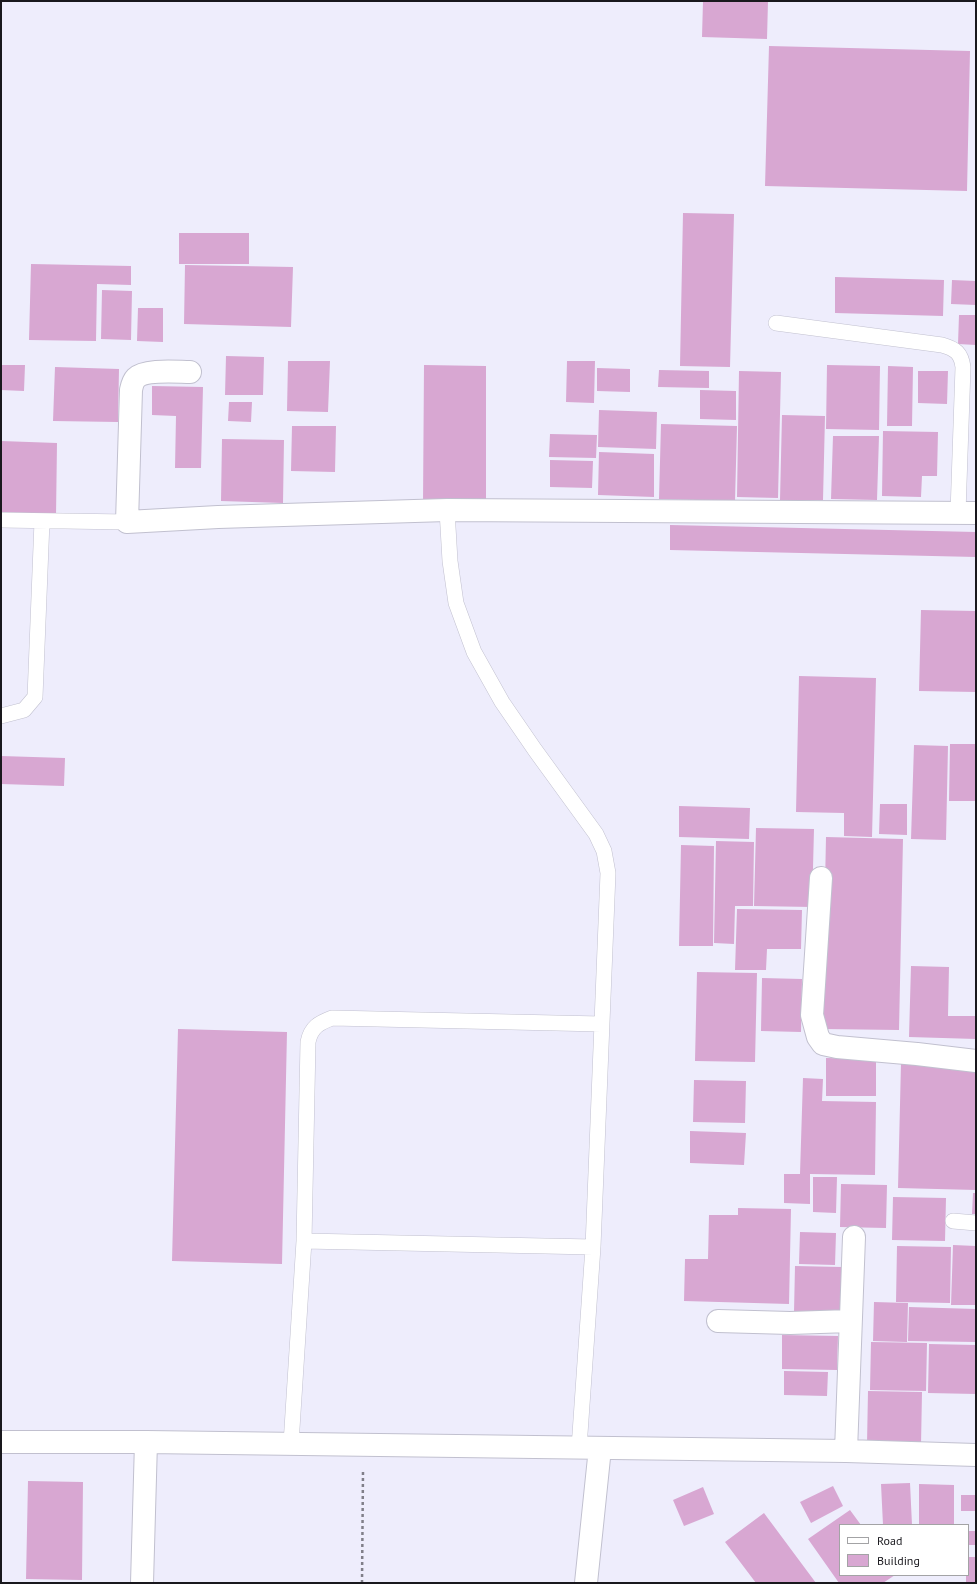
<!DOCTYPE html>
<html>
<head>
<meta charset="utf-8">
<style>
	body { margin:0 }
	#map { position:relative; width:977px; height:1584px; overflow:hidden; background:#eeedfc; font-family:"PT Sans",sans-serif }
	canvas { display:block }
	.frame { position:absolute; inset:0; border:2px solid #19181d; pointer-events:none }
	.legend { position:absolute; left:839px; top:1524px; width:130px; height:52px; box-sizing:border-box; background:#fff; border:1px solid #a3a3a5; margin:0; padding:5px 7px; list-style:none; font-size:12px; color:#19181d }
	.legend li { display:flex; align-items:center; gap:8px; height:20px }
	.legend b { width:20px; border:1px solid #a3a3a5 }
</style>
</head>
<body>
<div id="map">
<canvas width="977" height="1584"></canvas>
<div class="frame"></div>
<ul class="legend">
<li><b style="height:5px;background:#fff"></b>Road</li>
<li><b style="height:11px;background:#d8a7d2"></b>Building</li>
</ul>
</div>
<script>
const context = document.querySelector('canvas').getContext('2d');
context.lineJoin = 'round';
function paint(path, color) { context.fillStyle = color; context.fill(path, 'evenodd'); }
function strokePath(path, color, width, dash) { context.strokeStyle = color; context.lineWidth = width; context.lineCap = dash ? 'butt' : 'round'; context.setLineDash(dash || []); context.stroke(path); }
const building = new Path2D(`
	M703,1H768L767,39L702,37Z
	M769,46L970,51L967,191L765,186Z
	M683,213L734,214L730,367L680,366Z
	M179,233H249V264H179Z
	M31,264L131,266V285L97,284L96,341L29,340Z
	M185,265L293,267L291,327L184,324Z
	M835,277L944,280L943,316L835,313Z
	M952,280L976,281V305L951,304Z
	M102,290L132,291L131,340L101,339Z
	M138,308H163V342L137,341Z
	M959,315H976V345L958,344Z
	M226,356L264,357L263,395H225Z
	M288,361H330L328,412L287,411Z
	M567,361H595L594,403L566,402Z
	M1,365H25L24,391L1,390Z
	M424,365L486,366V505L423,504Z
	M827,365L880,366L879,430L826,429Z
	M888,366L913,367L912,426H887Z
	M55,367L119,369L118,422L53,421Z
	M597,368L630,369V392L597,391Z
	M659,370L709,371V388L658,387Z
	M739,371L781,372L778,498L737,497Z
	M918,371H948L947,404L918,403Z
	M152,386L203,387L201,468H175L176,416L152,415Z
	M700,390L736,391V420L700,419Z
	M229,402H252L251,422L228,421Z
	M599,410L657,412L656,449L598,447Z
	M782,415L825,416L823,500H780Z
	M661,424L737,426L735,501L659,499Z
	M292,426H336L335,472L291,471Z
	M883,431L938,432L937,476H922L921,497L882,496Z
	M550,434L597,435L596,458L549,457Z
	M833,436H879L877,500L831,499Z
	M222,439L284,440L283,503L221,501Z
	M1,441L57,443L56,516L1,515Z
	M599,452L654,454V497L598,495Z
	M550,460L593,461L592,488L550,487Z
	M670,525L976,532V557L670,550Z
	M921,610L976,611V692L919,691Z
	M799,676L876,678L872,837L844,836V813L796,812Z
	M950,744H976V801H949Z
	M914,745L948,746L946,840L911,839Z
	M1,756L65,758L64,786L1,784Z
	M880,804H907V835L879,834Z
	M679,806L750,808L749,839L679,837Z
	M756,828L814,829L812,907L754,906Z
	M826,837L903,839L899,1030L822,1029Z
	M716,841L754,842L753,906H735L734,944L714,943Z
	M681,845L714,846L713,946H679Z
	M737,909L802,910L801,949H767L766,970H735Z
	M911,966L949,967L948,1016H976V1039L909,1037Z
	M697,972L757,973L755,1062L695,1061Z
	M762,978L802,979L801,1032L761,1031Z
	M178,1029L287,1032L282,1264L172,1261Z
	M826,1058L876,1059V1096H826Z
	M901,1063L976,1065V1190L898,1188Z
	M803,1078L823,1079L822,1101L876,1102L875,1175L810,1174V1204L784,1203V1174H800Z
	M694,1080L746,1081L745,1123L693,1122Z
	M690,1131L746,1133L744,1165L690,1163Z
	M813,1177H837L836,1213L813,1212Z
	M841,1184L887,1185L886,1228L840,1227Z
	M973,1193H976V1214H972Z
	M893,1197L946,1198L945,1241L892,1240Z
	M738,1208L791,1209L789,1304L684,1301L685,1259H708L709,1215H738Z
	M800,1232L836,1233L835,1265L799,1264Z
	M953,1245L976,1246V1305H951Z
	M897,1246L951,1247L950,1303L896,1302Z
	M795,1266L842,1267L841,1313L794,1312Z
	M874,1302L908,1303L907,1342L873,1341Z
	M909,1307L976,1309V1342L908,1341Z
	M782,1335L838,1336L837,1370L782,1369Z
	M871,1342L927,1343L926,1391L870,1390Z
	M929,1344L976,1345V1394L928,1393Z
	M784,1371L828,1372L827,1396L784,1395Z
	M868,1391L922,1392L921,1445L867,1444Z
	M28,1481L83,1482L82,1580L26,1579Z
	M910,1483L912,1525H883L881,1484Z
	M919,1484L954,1485V1525H919Z
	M833,1486L843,1506L811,1523L800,1502Z
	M703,1487L714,1514L684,1526L673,1500Z
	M961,1495H976V1511H961Z
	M850,1510L861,1525H840V1575H895L883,1583H839L808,1539Z
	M764,1513L816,1583H756L725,1542Z
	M968,1531H976V1545H968Z
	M968,1557H976V1583H966V1575H968Z`);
const path = new Path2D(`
	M362,1583L363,1471`);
const lane = new Path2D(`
	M776,323L942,345C956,349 961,353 963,367L958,513
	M447,510L450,561L456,603L474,652L502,702L535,750L596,834L604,851L608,873L593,1247L579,1448
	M1,520L127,522
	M1,716L24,710L35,697L42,521
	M953,1221L976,1223
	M304,1241L593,1247
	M291,1444L304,1241L308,1042C311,1027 319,1023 332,1018L601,1024`);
const street = new Path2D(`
	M190,372C177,372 145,369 136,378C133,381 132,385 131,390L127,522L218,517L447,510L976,513
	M821,878L812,1015L818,1037L823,1044L837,1047L917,1054L976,1061
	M718,1321L790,1323L850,1321
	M1,1442H146
	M846,1451L854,1237
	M142,1583L146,1442L846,1451L976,1455
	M586,1583L600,1448`);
paint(building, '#d8a7d2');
strokePath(lane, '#c1c0cf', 16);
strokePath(street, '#c1c0cf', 24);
strokePath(path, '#807f89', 2.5, [3, 3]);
strokePath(lane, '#fff', 15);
strokePath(street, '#fff', 22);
</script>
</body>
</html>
